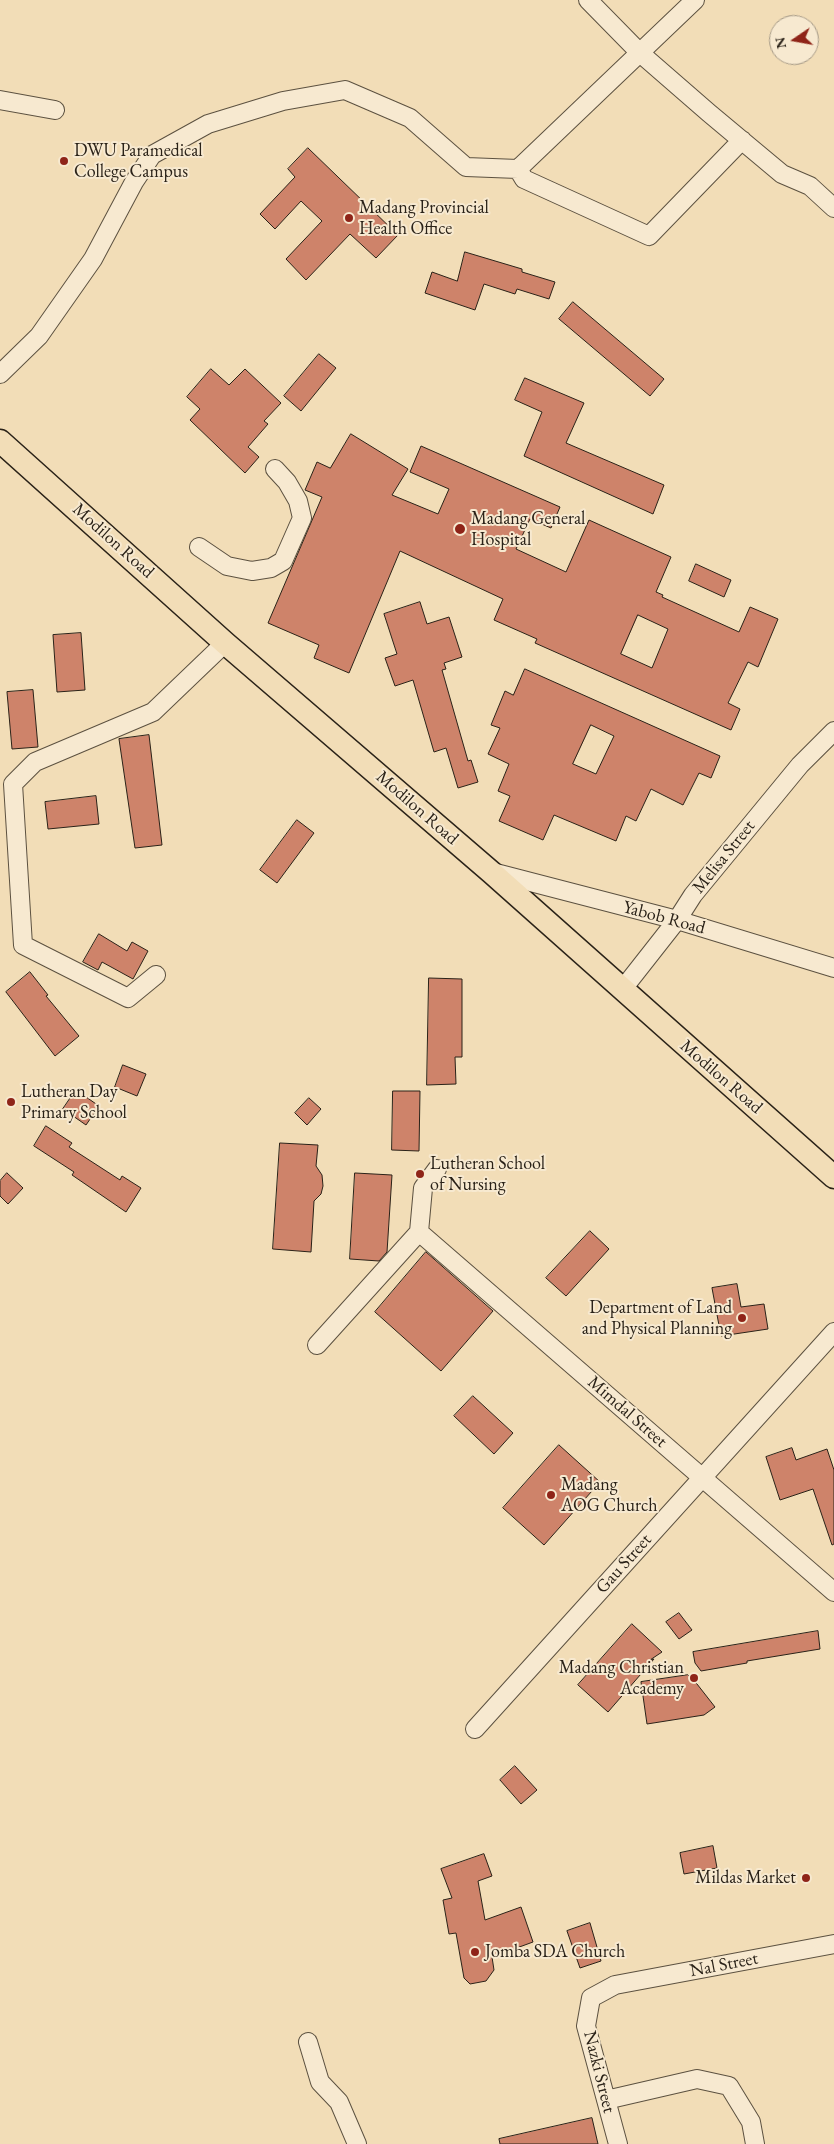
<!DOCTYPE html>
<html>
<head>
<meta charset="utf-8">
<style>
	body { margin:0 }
	#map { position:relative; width:834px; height:2144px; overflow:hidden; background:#f2ddb7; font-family:"EB Garamond",serif }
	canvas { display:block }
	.north { position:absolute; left:769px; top:15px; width:50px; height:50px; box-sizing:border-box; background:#f7e9d0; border:1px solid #a59986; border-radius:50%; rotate:258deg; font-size:14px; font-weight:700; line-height:20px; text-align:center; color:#2a2218 }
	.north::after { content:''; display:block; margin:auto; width:18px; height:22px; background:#8f2418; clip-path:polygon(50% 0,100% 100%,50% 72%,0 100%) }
</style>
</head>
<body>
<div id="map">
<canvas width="834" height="2144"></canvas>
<div class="north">N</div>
</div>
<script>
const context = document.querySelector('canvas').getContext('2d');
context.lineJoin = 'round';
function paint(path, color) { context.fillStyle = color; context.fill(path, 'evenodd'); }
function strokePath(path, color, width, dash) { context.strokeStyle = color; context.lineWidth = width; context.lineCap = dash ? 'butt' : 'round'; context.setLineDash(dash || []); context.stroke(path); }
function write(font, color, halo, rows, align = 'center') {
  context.font = font + ' "EB Garamond",serif'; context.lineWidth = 4; context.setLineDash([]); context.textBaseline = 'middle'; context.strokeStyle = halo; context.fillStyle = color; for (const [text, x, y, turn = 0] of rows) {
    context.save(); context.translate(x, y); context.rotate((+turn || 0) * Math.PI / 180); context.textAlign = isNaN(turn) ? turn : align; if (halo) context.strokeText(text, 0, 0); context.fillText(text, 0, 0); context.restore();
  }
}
const building = new Path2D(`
	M308,148L398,235L376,258L350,234L306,280L286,259L322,221L301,201L275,229L260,214L295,177L288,169Z
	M465,252L522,269V272L555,282L549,299L517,289L515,294L484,284L475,310L425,293L432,272L457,281Z
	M573,302L664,379L650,396L559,319Z
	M319,354L336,368L301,411L284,396Z
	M211,369L229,385L245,369L281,403L264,421L268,424L248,447L259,457L245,473L190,420L200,409L187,397Z
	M525,378L584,403L566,443L664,485L653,514L524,456L542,412L515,400Z
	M351,434L408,469L392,495L438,514L449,489L410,472L421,446L560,507L551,528L530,519L516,549L566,572L589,520L671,557L656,592L663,595L662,597L739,632L750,607L778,619L758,667L748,662L728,703L740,709L731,730L535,643L537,639L494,620L503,599L400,551L349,673L314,658L319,645L268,623L322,497L305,490L317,462L330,468ZM638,615L668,629L652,668L621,654Z
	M696,564L731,580L724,597L689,581Z
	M420,602L427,624L449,617L462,657L444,663L446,669L442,670L468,761L471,760L478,782L458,788L446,748L434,752L413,680L395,686L385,658L397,654L384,614Z
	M81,633L85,690L57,692L53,635Z
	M525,669L720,756L711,778L699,773L683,805L651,789L636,821L626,816L616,841L554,815L543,840L499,821L510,796L498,791L509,764L488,754L500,728L491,725L505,691L513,695ZM591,725L614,736L596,774L573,764Z
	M33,690L38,747L12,749L7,692Z
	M149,735L162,845L135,848L119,739Z
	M96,796L99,824L48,829L45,802Z
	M297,820L314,833L277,883L260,870Z
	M99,934L127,951L132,942L148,951L133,979L102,962L98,970L83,962Z
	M30,972L48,995L46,996L79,1036L55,1056L6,992Z
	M429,978L462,979V1057H455L456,1084L427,1085Z
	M123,1065L146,1074L137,1096L115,1087Z
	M76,1090L99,1106L86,1125L63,1109Z
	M393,1091H420L419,1151L392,1150Z
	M309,1098L321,1109L307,1125L295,1113Z
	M46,1126L72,1143L69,1147L120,1180L122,1176L141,1188L126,1212L72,1175L74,1172L34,1146Z
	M280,1143L318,1145L316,1166L322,1175L323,1186L321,1194L314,1201L311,1252L273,1249Z
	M7,1173L23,1188L8,1204L0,1196V1181Z
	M355,1173L392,1175L387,1252L379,1261L350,1259Z
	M590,1231L609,1249L566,1296L546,1278Z
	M426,1252L493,1311L441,1371L375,1312Z
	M737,1284L741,1307L764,1304L768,1329L721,1336L712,1288Z
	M473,1396L513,1433L494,1454L454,1416Z
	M559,1445L600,1482L544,1545L503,1508Z
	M792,1448L796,1460L827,1449L834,1470V1544L832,1545L813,1489L780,1500L766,1457Z
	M679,1613L692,1630L679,1639L666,1622Z
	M632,1624L662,1652L650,1660L654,1659L608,1712L578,1685Z
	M818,1631L820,1649L747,1661V1663L701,1671L695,1663L693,1652Z
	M688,1675L697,1684L715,1707L704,1715L647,1724L641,1682Z
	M515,1766L537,1790L521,1804L500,1780Z
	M713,1846L717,1868L684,1874L680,1853Z
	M484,1854L492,1876L478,1881L485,1920L521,1907L533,1942L492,1957L494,1970L486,1981L470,1984L464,1978L456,1933L449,1934L443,1900L452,1898L441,1869Z
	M590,1923L601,1961L580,1968L567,1931Z
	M592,2118L598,2144H500L499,2139Z`);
const minor = new Path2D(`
	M588,0L640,53L709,113L782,174L810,186L834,208
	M0,100L55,110
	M518,169L524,179L649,236L742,140
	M0,374L39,336L93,259L134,182L152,155L208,124L283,101L345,90L410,118L466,167L518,169L695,0
	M199,547L227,566L252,571L271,568L283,561L302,518L298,501L287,482L275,469
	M492,872L677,920L834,968
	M156,975L128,998L23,945L13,784L35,762L153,712L225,643
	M622,990L677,920L693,895L800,765L834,731
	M419,1232L834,1592
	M317,1345L419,1232L423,1188L437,1169
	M475,1729L834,1332
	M308,2042L320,2082L339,2102L357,2144
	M606,2100L697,2079L729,2086L751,2122L755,2144
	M618,2144L586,2026L591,1998L615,1985L834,1944`);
const major = new Path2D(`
	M0,441L225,643L491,872L834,1177`);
const markers = [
	[64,161,5,"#8f2418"],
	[349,218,5,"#8f2418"],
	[460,529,6,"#8f2418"],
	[11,1102,5,"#8f2418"],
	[420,1174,5,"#8f2418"],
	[742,1318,5,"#8f2418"],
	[551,1495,5,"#8f2418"],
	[694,1678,5,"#8f2418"],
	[806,1878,5,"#8f2418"],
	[475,1952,5,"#8f2418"]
];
const poiNames = [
	["DWU Paramedical",74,151],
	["College Campus",74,172],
	["Madang Provincial",359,208],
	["Health Office",359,229],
	["Madang General",471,519],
	["Hospital",471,540],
	["Lutheran Day",21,1092],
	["Primary School",21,1113],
	["Lutheran School",430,1164],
	["of Nursing",430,1185],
	["Department of Land",732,1308,"right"],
	["and Physical Planning",732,1329,"right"],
	["Madang",561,1485],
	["AOG Church",561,1506],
	["Madang Christian",684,1668,"right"],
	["Academy",684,1689,"right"],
	["Mildas Market",796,1878,"right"],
	["Jomba SDA Church",485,1952]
];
const streetNames = [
	["Modilon Road",113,541,42],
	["Modilon Road",417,808,41],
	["Melisa Street",724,857,-51],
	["Yabob Road",664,918,15],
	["Modilon Road",721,1077,41],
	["Mimdal Street",627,1412,41],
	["Gau Street",624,1564,-48],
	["Nal Street",724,1965,-11],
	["Nazki Street",599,2072,76]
];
paint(building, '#ce836a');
strokePath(building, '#2a2218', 1);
strokePath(minor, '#5c5140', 20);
strokePath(major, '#2a2218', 25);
strokePath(minor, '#f7e9d0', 18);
strokePath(major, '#f2ddb7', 22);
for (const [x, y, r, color] of markers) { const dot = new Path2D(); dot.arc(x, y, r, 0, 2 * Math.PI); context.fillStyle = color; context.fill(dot); strokePath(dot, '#f7e9d0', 2); }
write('18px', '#2a2218', '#f7e9d0', poiNames, 'left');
write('18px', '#2a2218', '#f7e9d0', streetNames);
</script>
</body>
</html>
